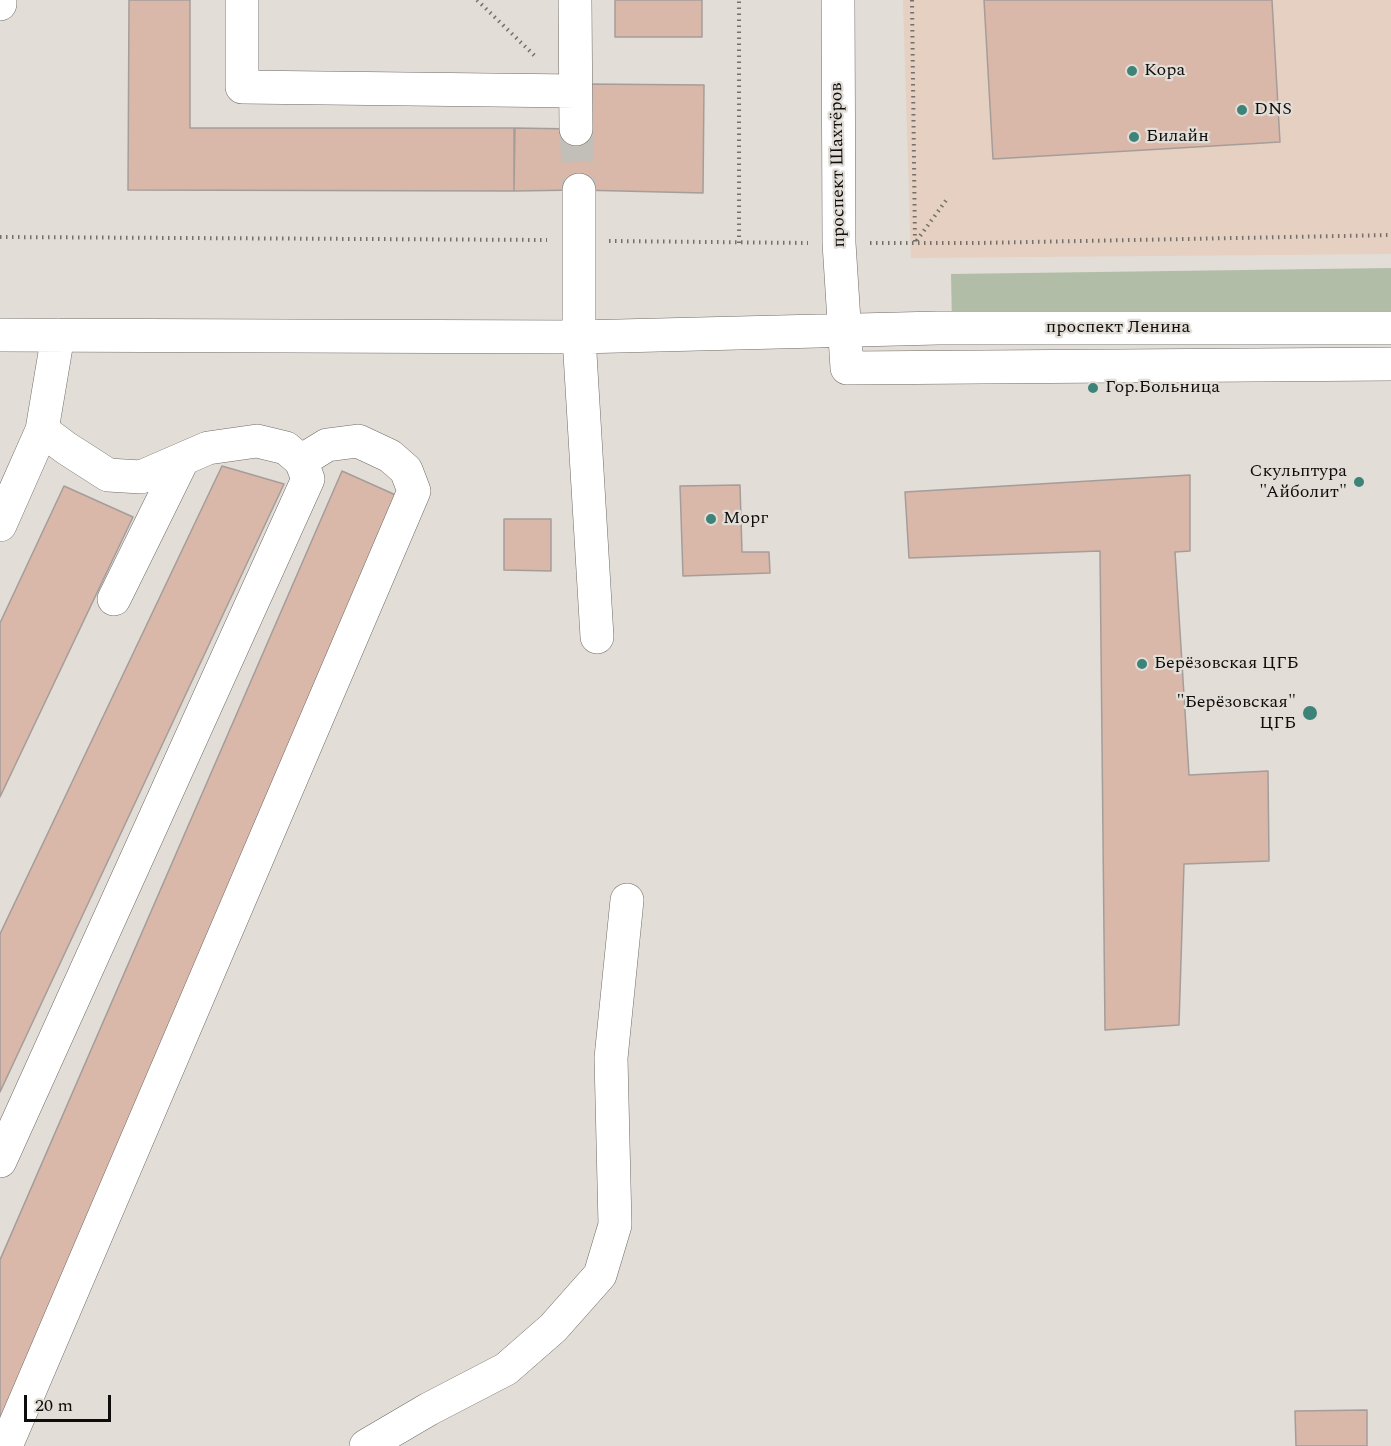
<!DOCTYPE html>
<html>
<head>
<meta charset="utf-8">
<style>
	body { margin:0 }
	#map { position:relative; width:1391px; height:1446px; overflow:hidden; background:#e2ddd7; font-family:Spectral,serif }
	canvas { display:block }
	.scale { position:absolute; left:24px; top:1395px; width:87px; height:27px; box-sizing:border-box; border:3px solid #0f0d0b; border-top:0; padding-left:8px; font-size:18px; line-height:21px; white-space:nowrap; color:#0f0d0b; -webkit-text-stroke:4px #e2ddd7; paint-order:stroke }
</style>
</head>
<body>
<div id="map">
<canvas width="1391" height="1446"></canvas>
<div class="scale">20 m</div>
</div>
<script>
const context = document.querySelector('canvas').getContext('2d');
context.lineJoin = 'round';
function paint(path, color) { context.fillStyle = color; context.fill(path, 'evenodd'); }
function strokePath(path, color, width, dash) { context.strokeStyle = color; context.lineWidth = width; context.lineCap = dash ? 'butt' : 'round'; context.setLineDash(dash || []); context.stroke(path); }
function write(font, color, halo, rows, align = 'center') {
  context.font = font + ' Spectral,serif'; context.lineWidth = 4.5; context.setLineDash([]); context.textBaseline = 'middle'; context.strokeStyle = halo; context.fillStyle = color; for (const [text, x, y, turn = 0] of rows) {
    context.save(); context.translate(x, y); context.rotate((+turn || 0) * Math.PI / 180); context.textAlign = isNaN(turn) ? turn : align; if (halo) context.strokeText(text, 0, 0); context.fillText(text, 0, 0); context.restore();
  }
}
const commercial = new Path2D(`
	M903,0H1391V254L911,258Z`);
const green = new Path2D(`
	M1391,268V321L952,323L951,274Z`);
const building = new Path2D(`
	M129,0H190V128H514V191L128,190Z
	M615,0H702V37H615Z
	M984,0H1272L1280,142L993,159Z
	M585,84L704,85L703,193L579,190L514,191L515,128L576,129Z
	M222,466L284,484L0,1092V934Z
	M342,471L398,496L0,1426V1260Z
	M1190,475V551L1175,552L1189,775L1268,771L1269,861L1184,864L1179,1025L1105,1030L1100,551L909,558L905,492Z
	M740,485L742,552H769L770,573L683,576L680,486Z
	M64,486L133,517L0,797V623Z
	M504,519H551V571L504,570Z
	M1367,1410V1446H1296L1295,1411Z`);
const minorTunnel = new Path2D(`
	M576,129L579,190`);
const path = new Path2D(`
	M477,0L537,58
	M912,0L915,243L947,199
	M0,237L547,240
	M609,241L808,243
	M739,243V0
	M870,243H978L1391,235`);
const minor = new Path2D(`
	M242,0V87L575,91
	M575,0L576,129
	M838,0L839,243L847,368L1391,364
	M0,4V0
	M579,190V337L597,637
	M0,335L579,337L938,328H1391
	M0,525L42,430L58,335
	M114,599L183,459
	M0,1161L308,479L301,461L286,448L257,441L208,448L141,477L108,475L66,448L42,430
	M6,1446L414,491L406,470L390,456L358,441L327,445L301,461
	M366,1446L429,1409L506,1369L553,1328L600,1275L615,1225L611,1058L627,900`);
const markers = [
	[1132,71,6,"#3e8378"],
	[1242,110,6,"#3e8378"],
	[1134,137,6,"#3e8378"],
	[1093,388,6,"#3e8378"],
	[1359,482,6,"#3e8378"],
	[711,519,6,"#3e8378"],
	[1142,664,6,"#3e8378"],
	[1310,713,8,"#3e8378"]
];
const poiNames = [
	["Кора",1144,71],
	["DNS",1254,110],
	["Билайн",1146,137],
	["Гор.Больница",1105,388],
	["Скульптура",1347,472,"right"],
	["\"Айболит\"",1347,493,"right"],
	["Морг",723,519],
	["Берёзовская ЦГБ",1154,664],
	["\"Берёзовская\"",1296,703,"right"],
	["ЦГБ",1296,724,"right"]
];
const streetNames = [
	["проспект Шахтёров",839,165,-91],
	["проспект Ленина",1118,328]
];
paint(commercial, '#e5d0c2');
paint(green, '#b2bda8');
paint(building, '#d9b7a9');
strokePath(building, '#a59d9a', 1.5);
strokePath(minorTunnel, '#c2beb8', 33, [33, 16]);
strokePath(minor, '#6f6b66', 34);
strokePath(path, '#73706c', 4, [1.5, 4.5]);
strokePath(minor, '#fff', 33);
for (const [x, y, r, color] of markers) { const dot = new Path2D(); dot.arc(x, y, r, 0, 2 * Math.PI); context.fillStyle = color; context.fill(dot); strokePath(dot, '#e2ddd7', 2); }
write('18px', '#0f0d0b', '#e2ddd7', poiNames, 'left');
write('18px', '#0f0d0b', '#e2ddd7', streetNames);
</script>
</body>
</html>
